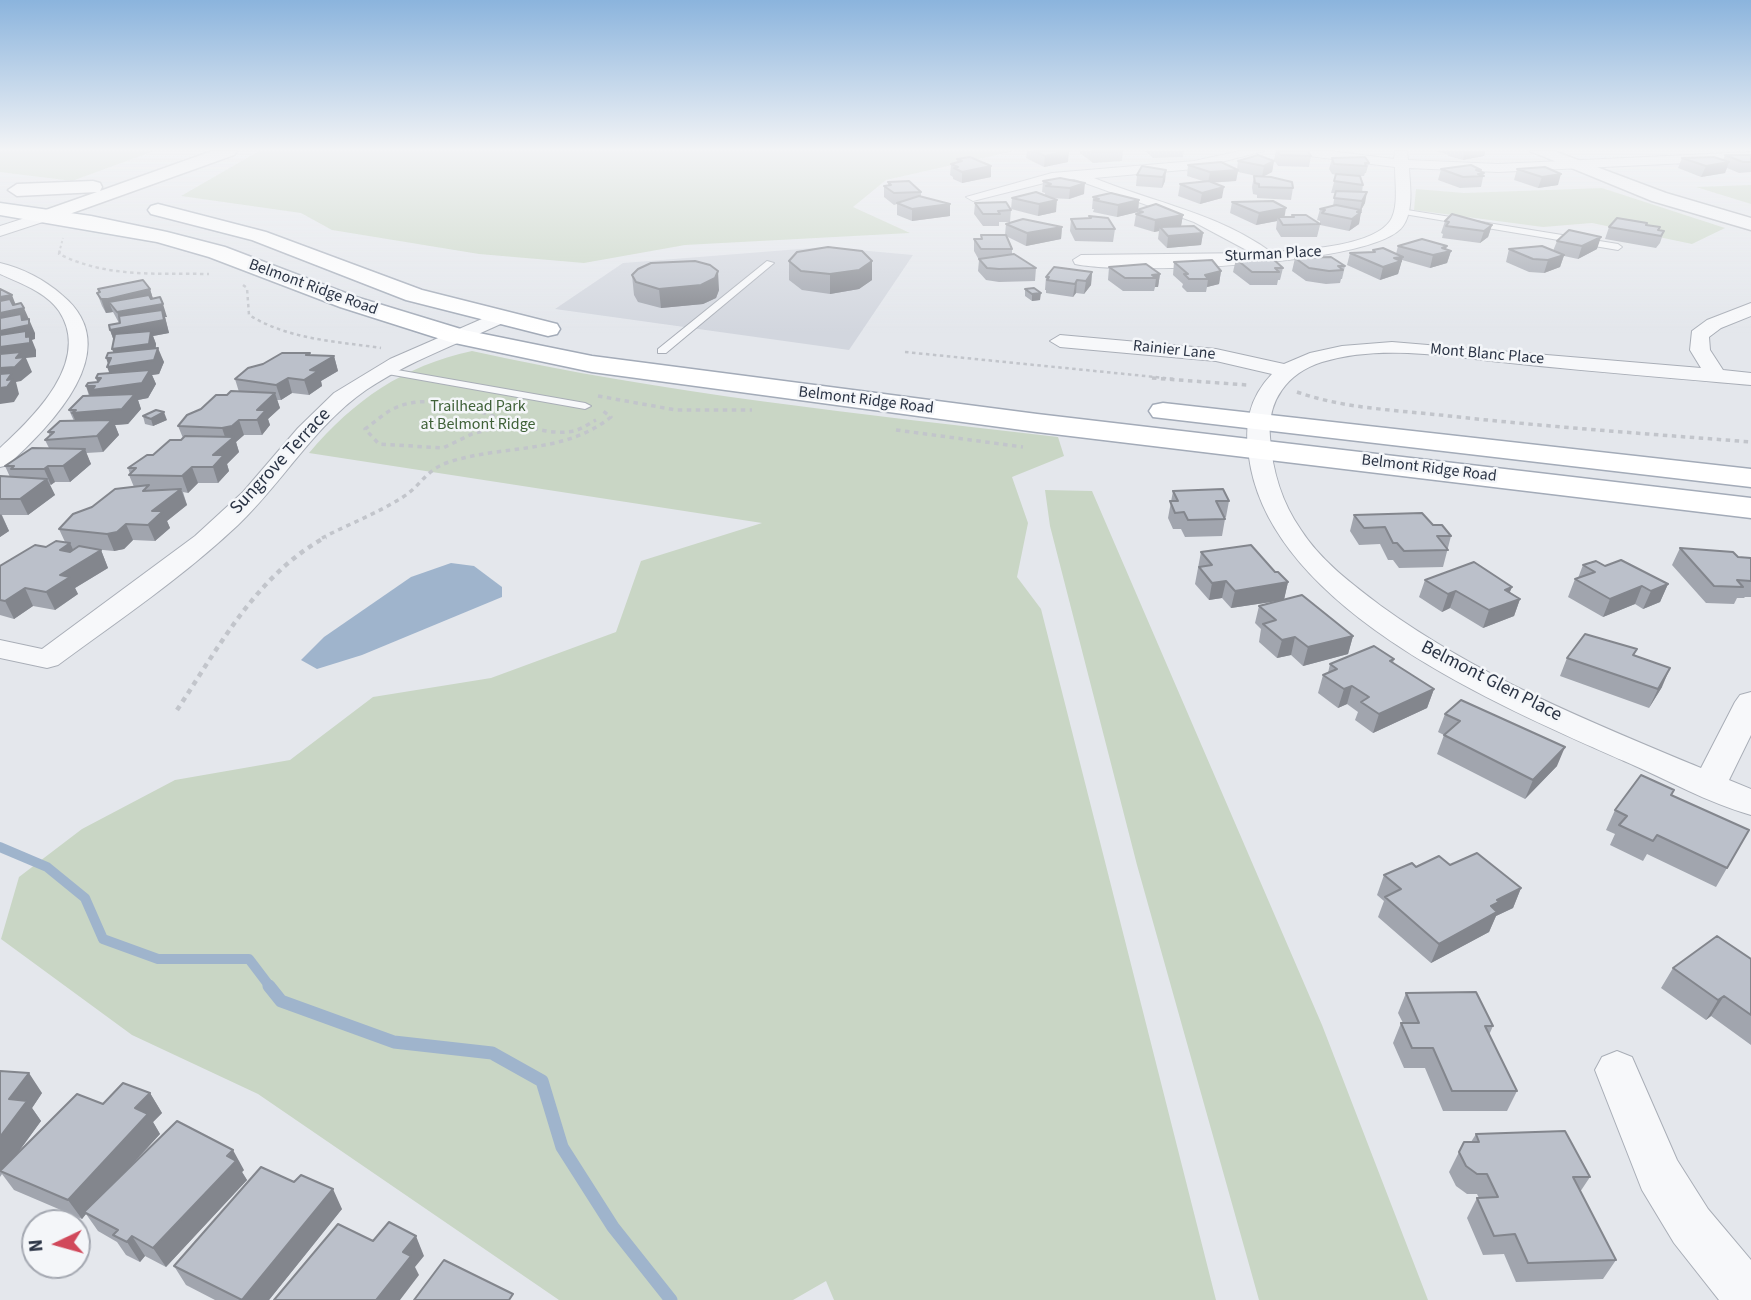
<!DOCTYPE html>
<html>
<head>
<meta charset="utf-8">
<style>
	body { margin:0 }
	#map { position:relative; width:1751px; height:1300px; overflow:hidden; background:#e4e7ec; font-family:"Source Sans 3",sans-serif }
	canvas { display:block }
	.north { position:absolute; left:21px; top:1209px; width:70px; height:70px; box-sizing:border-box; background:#f4f6f9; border:2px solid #a4a8b1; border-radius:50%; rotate:265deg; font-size:19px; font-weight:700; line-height:28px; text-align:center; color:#2b3445 }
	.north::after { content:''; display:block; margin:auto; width:24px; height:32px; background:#d1495b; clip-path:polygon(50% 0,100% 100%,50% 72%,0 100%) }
</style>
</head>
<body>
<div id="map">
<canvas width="1751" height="1300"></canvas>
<div class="north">N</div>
</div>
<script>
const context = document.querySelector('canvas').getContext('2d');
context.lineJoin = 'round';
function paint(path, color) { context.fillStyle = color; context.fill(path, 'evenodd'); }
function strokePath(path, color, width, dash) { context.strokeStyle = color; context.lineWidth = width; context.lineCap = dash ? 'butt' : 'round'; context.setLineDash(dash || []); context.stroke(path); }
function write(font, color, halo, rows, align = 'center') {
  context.font = font + ' "Source Sans 3",sans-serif'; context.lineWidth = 5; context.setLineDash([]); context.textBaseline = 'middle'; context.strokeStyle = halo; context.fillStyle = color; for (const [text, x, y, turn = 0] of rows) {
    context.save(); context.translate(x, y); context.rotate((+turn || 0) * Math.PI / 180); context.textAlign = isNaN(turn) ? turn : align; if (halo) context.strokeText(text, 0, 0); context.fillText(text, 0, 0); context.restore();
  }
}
const built = new Path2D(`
	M825,247L913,255L849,350L555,309L623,263Z`);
const green = new Path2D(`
	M0,151H154L72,181L0,172Z
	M259,151H1014L886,180L853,207L910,233L685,245L584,263L479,254L332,230L301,213L181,196Z
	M1751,185V204L1696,187Z
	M1602,188L1725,228L1692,244L1592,223L1543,227L1414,210L1416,189L1464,193Z
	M472,351C665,394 862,414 1058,437L1064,456L1012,477L1028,523L1017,577L1041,609L1216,1300H834L826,1281L793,1300H559L258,1094L132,1035L1,939L19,877L82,829L175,780L290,760L373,697L491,678L616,632L641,561L762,523L309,453C354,400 403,366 472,351Z
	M1045,490L1092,491L1322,1025L1428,1300H1259L1137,865L1050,526Z`);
const water = new Path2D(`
	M451,563L474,566L502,587V597L362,655L317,669L301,660L324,637L411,577Z`);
const streamFar1 = new Path2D(`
	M0,847L47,867L85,898L103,939L158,959H249L271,988`);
const stream = new Path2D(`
	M269,986L281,1001L394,1042L492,1053L542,1081L562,1147L613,1227L671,1300`);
const pathFar3 = new Path2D(`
	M59,253L63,238`);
const pathFar2 = new Path2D(`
	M60,251L59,254C107,278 157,273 209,274
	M243,285L247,288L249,315C290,340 335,341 381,348
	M905,352L1175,379`);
const pathFar1 = new Path2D(`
	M1152,378L1247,385
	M1297,392C1345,409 1398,410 1449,416C1549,427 1650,434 1751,442
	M598,396L676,410H752
	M516,422L472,434L443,448L379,444L365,429C374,423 382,415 391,410C448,379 528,445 577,430C583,428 590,423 596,420
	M896,430L1023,447
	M322,538C349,524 378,513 403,497C422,485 425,470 449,462C505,444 563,455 611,417L603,411`);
const path = new Path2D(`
	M177,710C219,647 257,574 326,537`);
const service = new Path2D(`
	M1401,209L1618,244L1622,247L1618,250L1398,213Z
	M767,261L774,263L666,353H658V349Z
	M386,368L585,403L591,406L585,409L382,373L381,371Z`);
const minor = new Path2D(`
	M1240,151H1264L1194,169L1094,178C1155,203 1217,213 1271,252C1300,250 1372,247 1390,221C1399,208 1395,183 1395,167L1301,155L1295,151H1330L1394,159L1395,151H1407L1408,160L1498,164L1751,152V160L1498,172L1409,168C1410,186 1414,210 1403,226C1376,266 1123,275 1075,264L1073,260L1081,255L1252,253L1194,222L1074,179L1052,181L973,201L966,197L1052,173L1194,161Z
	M47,211L52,213V219L0,236V226Z
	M0,263C22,268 45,280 62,295C128,349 51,425 8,465L0,467V448C34,417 92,361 59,311C46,292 20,283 0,274Z
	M1751,303V316L1721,328L1709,337L1710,350L1723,370L1751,373V385C1674,378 1597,372 1520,364C1456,358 1384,343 1322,362C1287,373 1267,401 1270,437C1272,470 1282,503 1301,530C1321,561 1352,584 1381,606C1479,677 1590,722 1701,768L1735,702L1740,695L1751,692V735L1729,780L1751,789V815C1708,803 1666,779 1624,761C1500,706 1269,609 1249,457C1244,424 1249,398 1272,374L1216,361L1060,347L1050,341L1060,335L1216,349L1284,364L1310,353L1342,346L1392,342L1701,368L1690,350L1692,331L1707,320Z
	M498,312L507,318L505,322C458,344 409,361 366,390C314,426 283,482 238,525C183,577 119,620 58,665L47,668L0,658V640L42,649L195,536L243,492L298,428L334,393L390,359Z
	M1617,1051L1632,1057L1677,1160L1708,1209L1751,1260V1300H1719L1674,1243L1642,1190L1595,1070L1602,1057Z`);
const tertiary = new Path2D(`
	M1530,151H1554L1666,193L1751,218V230L1652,201Z`);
const secondary = new Path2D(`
	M212,151H237L234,155L47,222L40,220L37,216L40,212L97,192L17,196L8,190L17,184L93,181L100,183L102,187L100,191Z`);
const primary = new Path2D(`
	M0,203L91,216L167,232L225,247L356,297L464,330L592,356L1037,414L1751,498V518L1037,432L592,372L450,342L340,307L209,257L157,242L0,215Z
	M158,204L266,232L422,290L557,324L560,329L557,334L548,336L406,300L252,240L151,214L148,210L151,206Z
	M1163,403L1751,469V487L1153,417L1149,411L1153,405Z`);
const wall = new Path2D(`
	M1027,151H1067L1068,162L1044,167L1026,158Z
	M1080,151H1123L1122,161L1093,163L1080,153Z
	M1145,151H1184L1183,157L1153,158Z
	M1276,151H1308L1311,156L1309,167L1278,166L1274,160Z
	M1436,151H1485L1484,156L1463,160L1448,156V155Z
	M1725,155H1751V172L1739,173L1727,168L1725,173L1701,177L1678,168L1682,158L1723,160Z
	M1332,158L1369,163L1366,173H1365L1364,176H1360L1363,185L1362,192L1365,203L1361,210L1359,224L1349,231L1320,225L1317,237H1281L1276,229L1277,221L1256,225L1230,213L1232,202L1285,217H1291L1292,215L1320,224V221L1317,220L1320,209L1333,206L1335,193H1331L1336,175L1332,174L1329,169Z
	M957,159L991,166V177L962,183L953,179V177L950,175L951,164L957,162Z
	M1238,161H1274L1272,172L1263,177L1293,188L1291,200L1257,198V195L1253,194L1252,187L1254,176L1261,177L1238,172L1236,181L1211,182L1222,198L1200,204L1178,196L1180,184L1206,182L1187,176L1188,165L1237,169Z
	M1545,167L1558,185L1538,188L1514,180L1517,169Z
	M1441,169L1481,172L1484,173L1481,187L1460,188L1438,180Z
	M1166,170L1165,181L1162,188L1136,186L1137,175Z
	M1060,178L1084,194L1069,199L1050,198L1056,212L1038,216L1011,209L1012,198L1045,195V193L1042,192L1043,181Z
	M888,182L921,192V197L950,204V216L912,221L897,215V204L894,205L884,197V186H888Z
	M1093,197L1139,200L1138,210L1183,215L1181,226L1203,233L1201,245L1167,248L1158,239L1159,231L1154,232L1134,226L1136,214L1137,212L1117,217L1093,212L1094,209H1092Z
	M975,203L1011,210L1010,222H999V226H983L974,214Z
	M1089,216L1115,229L1113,242L1075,241L1070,231L1071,219L1089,218Z
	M1445,221L1492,225L1488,237L1480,243L1442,238L1443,234L1441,233Z
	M1006,224L1062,227L1061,239L1026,246L1006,236L1012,249V254L1036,268L1035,281L999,282L986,280L978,271L979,260L974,251V239H981V235H1005Z
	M1646,225L1660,227L1659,230L1664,231L1660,243L1656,248L1605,239L1609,227Z
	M1557,241L1597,249L1578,259L1564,256L1560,267L1544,273L1529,272L1506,262L1509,249L1553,251Z
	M1398,246L1446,249L1451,251L1447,263L1430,268L1402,260L1398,274L1380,280L1347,265L1350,253L1373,252V250L1396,254Z
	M1295,258L1345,266L1342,279H1341L1340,283L1326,284L1306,281L1292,271Z
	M1236,259L1283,268L1280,280H1278L1277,285H1250L1233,272Z
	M789,261H872V280L859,289L830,294L802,290L789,280Z
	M1174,262L1221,271L1219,284L1207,287L1206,292H1187L1182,287L1183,284L1173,275Z
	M1109,267L1160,274L1158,287H1155L1154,291H1123L1108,280Z
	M1092,272L1091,285L1084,294L1076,293L1073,297L1046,293V290H1045L1046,277Z
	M632,275L719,290L716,298L703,304L661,308L638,302L634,295Z
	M98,289H150L153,299L167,317H165L169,333L153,336L156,344V348L164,362L159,374L152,375L156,384L148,398L138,400L141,409L128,424L115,425L119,435L103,452L86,453L91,464L70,482H55L50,485L55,495L28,515H2L9,531L0,537V476L10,477L5,466L49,448L45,440L50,436L48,432L74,421L69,410L89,396L86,386L97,382L96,378L109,373L114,353L112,349L114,341L110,330L119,323L113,312L106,313L102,306L97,293H99Z
	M1025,289L1040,300L1032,301L1025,296Z
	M310,355L334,356L338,371L321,381L322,386L309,395L292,393L281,400H277L280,408L268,419L270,425L262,435H244L236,442L239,452L227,464L229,471L218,483H198L188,493L183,492L187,505L167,521L170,528L155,541L133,540L124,549L114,551L92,549L101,550L108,568L75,588L78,594L55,610L33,606L14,619L0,615V566L46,547L65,542L59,529L92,507L134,487L129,475L130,474L128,468L181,440L183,438L178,426L201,409L227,395L239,392L235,379Z
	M143,416L167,420L153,426L145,424Z
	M1173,491L1229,501L1226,517L1224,518L1225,519L1222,536L1185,537L1181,529H1173L1168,518Z
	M1354,515L1433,525L1451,536L1443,567L1399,568L1393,560H1388L1380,544L1359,545L1350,531Z
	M1680,548L1738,557L1751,558V597H1745L1744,598H1737L1734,604L1706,603L1672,565Z
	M1201,552L1275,572L1288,582L1284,599L1353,636L1348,654L1303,666L1291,655L1277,658L1259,642L1261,629L1255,623L1259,606L1278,601L1231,608L1222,598L1209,600L1195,584Z
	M1583,565L1605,566L1668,584L1660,602L1643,609L1635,604L1603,617L1568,597L1575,579L1578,578Z
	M1425,580L1510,592L1520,599L1514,616L1483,628L1450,608L1442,612L1419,597Z
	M1637,649L1634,655L1662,687L1649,708L1560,676L1567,658Z
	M1394,659L1393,663L1434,689L1427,708L1373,733L1355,720L1358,712L1347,704L1338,708L1318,693L1323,675L1328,673L1330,664Z
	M1445,714L1557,766L1525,799L1437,754L1444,735L1438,732Z
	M1671,795L1749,830L1716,887L1647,854L1643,861L1610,845L1615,834L1606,830L1615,810Z
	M1450,865L1521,888L1513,908L1496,916L1489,932L1431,963L1378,917L1384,901L1377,895L1384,875L1416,867Z
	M1751,959V1045L1711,1016L1706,1020L1661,988L1673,968Z
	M1406,993L1493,1026L1489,1035L1517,1091L1507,1111H1443L1425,1068H1404L1393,1043L1401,1023H1403L1398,1013Z
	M0,1071L42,1093L32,1108L41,1121L18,1152L103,1104L150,1093L162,1113L153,1122L160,1134L128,1169L244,1170L242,1172L247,1180L166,1267L145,1256L140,1262L126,1255L117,1242L98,1231L86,1214L82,1219L14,1190L2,1174L0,1177Z
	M1476,1134L1590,1177L1580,1192L1616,1260L1603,1279L1516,1282L1504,1254L1483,1255L1467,1218L1477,1198H1479L1477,1194H1467L1456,1186L1449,1172L1459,1152L1471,1142Z
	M294,1182L342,1209L269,1300H215L186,1285L174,1266Z`);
const shadedWall = new Path2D(`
	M1069,151L1068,162L1044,167L1045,156Z
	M1465,151H1485L1484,156L1463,160Z
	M1274,161L1272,172L1262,177L1264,166Z
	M1729,162L1725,173L1701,177L1706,166Z
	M991,166V177L962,183V172Z
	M1166,170L1165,181L1162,188L1163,177Z
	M1238,170L1236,181L1208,183L1210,172Z
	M1561,174L1558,185L1538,188L1542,177Z
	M1085,183L1084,194L1069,199L1070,188Z
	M1224,187L1222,198L1200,204L1202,193Z
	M1367,192L1365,203L1361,210L1360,213L1361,212L1359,224L1349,231L1352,219L1360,210L1362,201Z
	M1057,200L1056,212L1038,216L1039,204Z
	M1139,200L1138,212L1117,217L1118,205Z
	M950,204V216L912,221V209Z
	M1286,208L1284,220L1278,217L1277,221L1256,225L1259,213Z
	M1183,215L1181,226L1160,227L1159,231L1154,232L1155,220Z
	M1492,225L1488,237L1480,243L1484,231Z
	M1062,227L1061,239L1026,246L1027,233Z
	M1203,233L1201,245L1167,248L1168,236Z
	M1601,237L1597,249L1578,259L1582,246Z
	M1447,246L1445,252L1451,251L1447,263L1430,268L1433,255L1442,248Z
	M1564,255L1560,267L1544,273L1548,260Z
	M1403,257L1398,274L1380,280L1383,267L1394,258Z
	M872,261V280L859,289L830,294V274Z
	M718,271L719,290L716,298L703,304L661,308L659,289Z
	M1221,271L1219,284L1207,287L1208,279L1205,275Z
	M1092,272L1091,285L1084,294L1086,281Z
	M1160,274L1158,287H1155L1156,278L1152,275Z
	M1077,280L1076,293L1073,297L1075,284Z
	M150,289L154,302H109L113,312L106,313L101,299Z
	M1041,293L1040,300L1032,301V294Z
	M12,295L17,308L0,312V297Z
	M163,304L167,317H165L169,333L153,336L156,344L154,358L118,363L112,349L115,344L110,330L122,326L117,312Z
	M24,308L35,333V339L32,340L36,350V357L26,358L32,372L21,381L16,382L19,394L14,402L0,404V313Z
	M158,348L164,362L159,374L152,375L156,384L148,398L138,400L141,409L128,424L115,425L119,435L103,452L97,436L79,429L72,413L92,401L86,386H95L100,389L96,378H101L113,382L107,367H109L106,358Z
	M334,356L338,371L321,381L322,386L309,395L304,380L310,370Z
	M288,378L292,393L281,400L276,385Z
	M275,393L280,408L268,419L270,425L262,435L257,420V410Z
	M164,412L167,420L153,426L151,419Z
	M239,420L244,435L236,442L239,452L227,464L229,471L218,483L213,467V455L227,443L222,428Z
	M85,449L91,464L70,482L63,466Z
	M48,466L55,482L51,485L44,469Z
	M192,467L198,483L188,493L182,476Z
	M47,479L55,495L28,515L20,499Z
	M181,489L187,505L167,521L170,528L155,541L148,525L152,511Z
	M1,514L9,531L0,537V515Z
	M126,524L133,540L124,549L114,551L107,534Z
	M70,543L78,560L60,550Z
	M101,550L108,568L75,588L78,594L55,610L46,592L60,575Z
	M1226,581L1222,598L1209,600L1212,583Z
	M1288,582L1284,600L1231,608L1235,591Z
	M1668,584L1660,602L1643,609L1651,591Z
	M1642,586L1635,604L1603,617L1610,599Z
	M1512,587L1505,604L1520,599L1514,616L1483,628L1489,610L1505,590Z
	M25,588L33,606L14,619L5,601Z
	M1456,591L1450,608L1442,612L1448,594Z
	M1353,636L1348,654L1303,666L1308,647Z
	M1295,637L1291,655L1277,658L1282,640Z
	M1670,668L1662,687L1649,708L1658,689Z
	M1352,686L1347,704L1338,708L1344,689Z
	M1434,689L1427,708L1373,733L1379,714Z
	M1565,747L1557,766L1525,799L1533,780Z
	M1521,888L1513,908L1496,916L1489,932L1431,963L1439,944L1491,906L1497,900Z
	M1724,996L1711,1016L1706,1020L1718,1000Z
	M29,1073L42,1093L32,1108L41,1121L4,1172L0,1171V1137L9,1099Z
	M150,1093L162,1113L153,1122L160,1134L87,1213L84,1212L86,1214L82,1219L68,1200L135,1108Z
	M233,1150L244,1170L242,1172L247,1180L166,1267L153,1248Z
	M333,1189L342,1209L269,1300H242Z
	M132,1236L145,1256L140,1262L127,1242Z
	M416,1236L424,1256L415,1267L419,1275L400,1300H376L403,1252Z`);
const building = new Path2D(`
	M1034,151H1069L1045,156Z
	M1093,151H1123L1094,152Z
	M1277,151H1308L1311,156L1280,155Z
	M1258,155L1274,161L1264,166L1238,161Z
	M1725,155H1751V162H1743Z
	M970,157L991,166L962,172L954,168L958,167L951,164L962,161L957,159Z
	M1365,157L1369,163H1365L1366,166L1334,164L1332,158Z
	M1714,157L1729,162L1706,166L1682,158Z
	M1221,162L1238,170L1210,172L1188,165Z
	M1471,165L1481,170H1476L1484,173L1478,174L1484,176L1463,177L1441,169Z
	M1142,166L1166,170L1163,177L1137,175Z
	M1545,167L1561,174L1542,177L1517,169Z
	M1336,174L1360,176L1363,185L1334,181Z
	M1254,176L1271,177L1292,182L1293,188L1259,187V184L1255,183Z
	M1060,178L1085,183L1070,188L1046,186L1051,184L1043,181Z
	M909,181L921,192L894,193L884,186L891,185L888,182Z
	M1209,181L1224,187L1202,193L1180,184Z
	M1336,191L1367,192L1362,201L1334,198Z
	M1036,192L1057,200L1039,204L1012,198Z
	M1111,193L1139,200L1118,205L1094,200L1099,199L1093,197Z
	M919,196L950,204L912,209L897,203Z
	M1273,201L1286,208L1259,213L1232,202Z
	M1006,202L1011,210L998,211L1000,214H983L975,203Z
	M1156,204L1183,215L1155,220L1136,214L1143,212L1137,210Z
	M1336,205L1361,210L1357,212H1361L1352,219L1322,213L1325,210L1320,209Z
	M1452,214L1492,225L1484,231L1446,226L1449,222L1445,221Z
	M1292,215H1306L1320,224L1283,225L1278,217H1294Z
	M1089,216L1108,218L1115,229H1076L1071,219L1091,218Z
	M1617,218L1647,223L1646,225L1660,227L1658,230L1664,231L1661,236L1609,227Z
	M1023,219L1062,227L1027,233L1006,224Z
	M1194,226L1203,233L1168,236L1160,227Z
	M1569,230L1601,237L1582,246L1557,241Z
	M981,235H1006L1012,249H981L974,239H982Z
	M1422,239L1447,246L1442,248L1451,251L1433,255L1398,246Z
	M1542,246L1564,255L1548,260L1533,259L1509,249Z
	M828,247L862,251L872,261L859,270L830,274L801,271L789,261L797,252Z
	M1383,248L1403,257L1394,258L1401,261L1383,267L1350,253L1375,252L1373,250Z
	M1014,254L1036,268L999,269L987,268L979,259Z
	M1331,257L1345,266H1338L1343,270L1329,271L1309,268L1295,258Z
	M1272,258L1283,268H1275L1279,272H1252L1236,259Z
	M1212,260L1221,271L1205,275L1208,279H1189L1184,274H1188L1174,262Z
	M695,261L710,265L718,271L715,278L701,285L659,289L636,282L632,275L638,269L651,263Z
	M1146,264L1160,274L1152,275L1156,278H1125L1109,267Z
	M1054,267L1092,272L1086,281L1077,280L1075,284L1047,280L1049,277H1046Z
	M143,280L150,289L108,299H101L97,293L100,292L98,289Z
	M1034,288L1041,293L1032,294L1025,289Z
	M0,289L12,295L0,297Z
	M149,295L151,299L160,297L163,304L117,312L109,302Z
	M10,299L13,305L21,303L24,308L0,313V301Z
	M162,310L164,320L110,330L109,325L120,323L119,316Z
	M21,314L22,320L29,319V325L0,331V318Z
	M26,331V337L30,336V343L0,347V335Z
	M151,331L149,344L112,349L115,334Z
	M158,348L154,360L107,367L111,358H106L108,353Z
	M21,352L16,358L25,357L15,367L0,368V354Z
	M282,353H310L306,355L334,356L310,370L318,371L304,380L288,378L276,385L235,379L248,368L263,364Z
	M150,370L142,383L92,390L95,386H86L88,383L98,382L101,378H96L98,374Z
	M12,373L7,380L13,379L7,387L0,388V374Z
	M231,391L275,393L257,410H266L257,420H239L232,426L222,428L178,426L187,415L201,409L216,395H227Z
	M135,394L122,409L72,413L76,410H69L83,396Z
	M156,410L164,412L151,419L143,416Z
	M112,420L97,436L45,440L54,432H48L60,421Z
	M185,436L234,437L213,455H224L213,467H192L182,476L129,475L136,468H128L147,455H153L170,440H181Z
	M32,448L85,449L63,466H48L44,469H11L14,466H5Z
	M0,476L47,479L20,499H0Z
	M149,485L143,491L181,489L152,511H163L148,525L126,524L117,532L107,534L59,529L73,514L92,507L115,489Z
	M1223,489L1229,501H1216L1225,519L1188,520L1184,512L1175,513L1170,501H1178L1173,491Z
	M1422,513L1433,525H1442L1451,536H1437L1448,550L1404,551L1397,543H1393L1385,527L1364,528L1354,515Z
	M56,541L70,543L60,550L70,552L79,546L101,550L60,575L70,577L46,592L25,588L5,601L0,600V566L35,545L46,547Z
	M1251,545L1275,572H1278L1288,582L1235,591L1226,581L1212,583L1199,567L1212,565L1201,552Z
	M1680,548L1733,552L1738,557L1751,558V581L1737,580L1743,587L1714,586Z
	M1621,560L1668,584L1651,591L1642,586L1610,599L1575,579L1595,572L1583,565L1596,561L1605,566Z
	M1474,562L1512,587L1505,590L1520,599L1489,610L1456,591L1448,594L1425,580Z
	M1302,595L1353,636L1308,647L1295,637L1282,640L1263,624L1276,620L1259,606Z
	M1585,634L1637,649L1633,655L1670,668L1658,689L1567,658Z
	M1374,646L1394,659L1390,661L1434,689L1379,714L1361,702L1369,697L1352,686L1344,689L1323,675L1337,669L1330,664Z
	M1461,700L1565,747L1533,780L1444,735L1460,721L1445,714Z
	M1641,775L1674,790L1671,795L1749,830L1727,868L1657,835L1653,841L1619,825L1627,816L1615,810Z
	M1477,853L1521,888L1497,900L1499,902L1491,906L1497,912L1439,944L1385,897L1401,889L1384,875L1412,863L1416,867L1439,856L1450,865Z
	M1717,936L1751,959V1015L1724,996L1718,1000L1673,968Z
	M1476,992L1493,1026H1485L1517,1091H1452L1433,1048H1412L1401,1023H1419L1406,993Z
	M0,1071L29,1073L9,1099L27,1101L0,1137Z
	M123,1083L150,1093L135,1108L148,1114L68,1200L0,1171L77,1094L103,1104Z
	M177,1121L233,1150L227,1156L236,1161L153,1248L132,1236L127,1242L113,1235L118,1230L84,1212Z
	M1565,1131L1590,1177H1573L1616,1260L1528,1263L1515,1234L1494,1236L1477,1198L1498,1197L1487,1174H1477L1466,1166L1459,1152L1464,1142H1479L1476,1134Z
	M261,1167L294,1182L301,1175L333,1189L242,1300L174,1266Z
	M389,1222L416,1236L403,1252L411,1256L376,1300H274L338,1224L373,1241Z
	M444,1260L513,1294L509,1300H414Z`);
const farStreetnames = [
	["Sturman Place",1273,255,-3],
	["Belmont Ridge Road",313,288,20],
	["Rainier Lane",1174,351,6],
	["Mont Blanc Place",1487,355,5],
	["Belmont Ridge Road",866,401,7],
	["Belmont Ridge Road",1429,469,7]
];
const farParknames = [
	["Trailhead Park",478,407],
	["at Belmont Ridge",478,425]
];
const streetNames = [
	["Sungrove Terrace",281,462,-47],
	["Belmont Glen Place",1491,682,27]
];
paint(built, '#d2d6de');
paint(green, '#c9d6c5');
paint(water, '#9fb4cc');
strokePath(streamFar1, '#9fb4cc', 10);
strokePath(stream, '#9fb4cc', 13);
strokePath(service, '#a9aeb7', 2);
strokePath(minor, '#a9aeb7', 2);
strokePath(tertiary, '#a9aeb7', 3);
strokePath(secondary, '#a9aeb7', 3);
strokePath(primary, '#a3abb8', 3);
strokePath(pathFar3, '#c2c5cb', 2, [2.5, 2.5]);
strokePath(pathFar2, '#c2c5cb', 2.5, [3.5, 3.5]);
strokePath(pathFar1, '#c2c5cb', 3.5, [4.5, 4.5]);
strokePath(path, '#c2c5cb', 4.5, [5, 5]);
paint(service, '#f7f8fa');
paint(minor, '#f7f8fa');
paint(tertiary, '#f7f8fa');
paint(secondary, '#fff');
paint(primary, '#fff');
paint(wall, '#a1a5ae');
paint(shadedWall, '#83868d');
paint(building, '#bbc0ca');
strokePath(building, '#83868d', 2);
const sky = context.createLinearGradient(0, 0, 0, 333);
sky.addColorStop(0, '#8bb4dd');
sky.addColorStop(0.45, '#f3f4f6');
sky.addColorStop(1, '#f3f4f600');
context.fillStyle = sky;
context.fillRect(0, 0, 1751, 333);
write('16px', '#2b3445', '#f4f6f9', farStreetnames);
write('16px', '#3f6138', '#f4f6f9', farParknames);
write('19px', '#2b3445', '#f4f6f9', streetNames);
</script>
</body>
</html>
